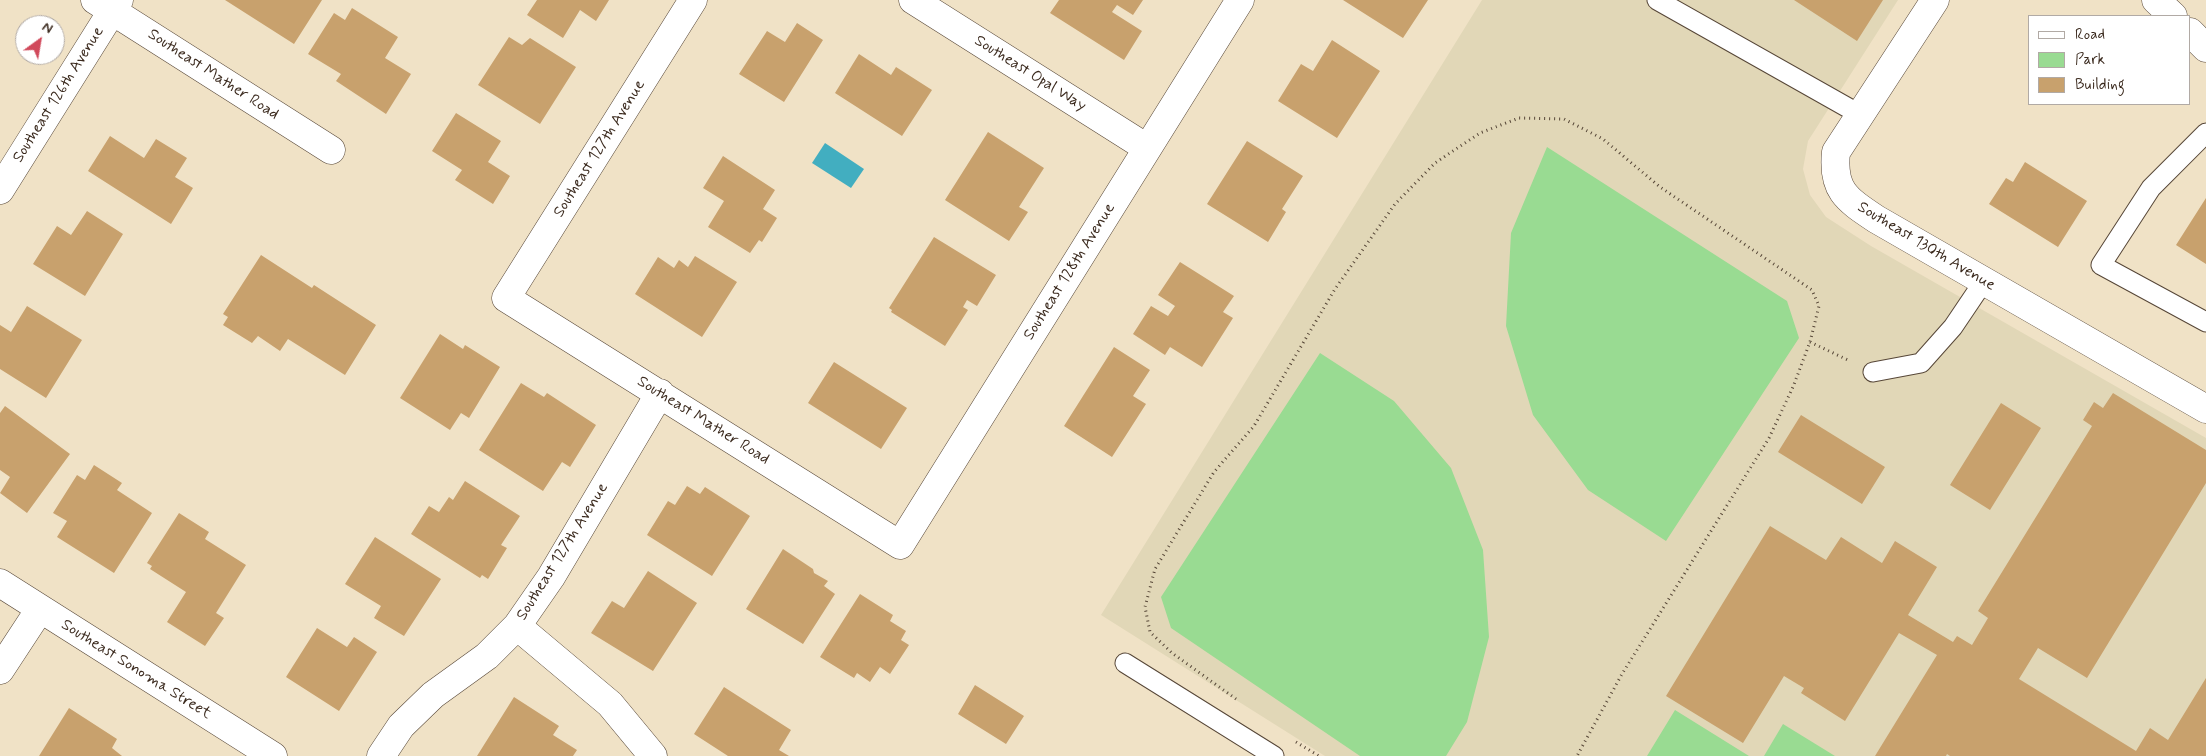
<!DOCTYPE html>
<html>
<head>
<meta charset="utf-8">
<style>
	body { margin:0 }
	#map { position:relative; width:2206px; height:756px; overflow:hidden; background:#f0e2c6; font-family:Mynerve,sans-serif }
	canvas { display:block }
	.legend { position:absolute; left:2028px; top:15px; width:162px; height:90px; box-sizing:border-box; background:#fff; border:1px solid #b1aaa5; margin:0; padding:6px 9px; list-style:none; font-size:15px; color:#3b2a1e }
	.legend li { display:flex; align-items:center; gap:10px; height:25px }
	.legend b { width:25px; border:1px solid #b1aaa5 }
	.north { position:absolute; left:15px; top:15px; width:50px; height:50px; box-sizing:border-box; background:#fff; border:1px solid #b1aaa5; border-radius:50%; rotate:32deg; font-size:14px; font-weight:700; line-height:20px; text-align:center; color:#3b2a1e }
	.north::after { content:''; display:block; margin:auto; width:18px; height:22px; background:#d1495b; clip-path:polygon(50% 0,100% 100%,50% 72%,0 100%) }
</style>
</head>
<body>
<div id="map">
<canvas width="2206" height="756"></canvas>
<ul class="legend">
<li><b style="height:6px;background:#fff"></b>Road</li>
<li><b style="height:14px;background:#99db92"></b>Park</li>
<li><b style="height:14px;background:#c8a16d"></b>Building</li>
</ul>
<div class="north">N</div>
</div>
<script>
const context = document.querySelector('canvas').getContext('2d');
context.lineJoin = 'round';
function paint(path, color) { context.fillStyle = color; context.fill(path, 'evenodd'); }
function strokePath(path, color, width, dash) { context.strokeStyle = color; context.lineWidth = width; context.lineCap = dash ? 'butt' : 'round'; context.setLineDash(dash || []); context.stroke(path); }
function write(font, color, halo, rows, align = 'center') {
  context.font = font + ' Mynerve,sans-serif'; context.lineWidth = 4; context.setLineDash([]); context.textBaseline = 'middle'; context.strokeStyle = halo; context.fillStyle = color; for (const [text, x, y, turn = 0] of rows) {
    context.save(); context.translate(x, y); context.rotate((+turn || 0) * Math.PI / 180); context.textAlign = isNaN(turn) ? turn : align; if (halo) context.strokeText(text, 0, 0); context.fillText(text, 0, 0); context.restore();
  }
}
const built = new Path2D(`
	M1482,0H1898L1808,141L1803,169L1810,195L1826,217L1871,246L2206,438V756H1325L1101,615Z`);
const green = new Path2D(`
	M1547,147L1787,301L1799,338L1666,541L1588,490L1533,415L1506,326L1511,233Z
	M1320,353L1394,401L1451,468L1483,550L1489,637L1467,722L1446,756H1360L1171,628L1161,597Z
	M1675,710L1749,756H1647Z
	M1783,724L1835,756H1764Z`);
const water = new Path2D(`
	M825,143L864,169L851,188L812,163Z`);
const building = new Path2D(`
	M225,0H322L294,44Z
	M537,0H609L596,21L580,10L563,38L527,15Z
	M1059,0H1143L1133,15L1117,5L1112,12L1142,31L1124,60L1050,13Z
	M1343,0H1428L1403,38Z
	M1794,0H1883L1857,41Z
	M352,8L398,37L385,58L411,74L386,114L336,81L341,74L308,54L334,13L345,20Z
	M797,23L823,40L784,102L739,74L767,31L785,42Z
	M509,37L522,45L530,38L576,67L540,124L478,85Z
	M1332,40L1380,71L1337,138L1278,101L1301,64L1313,71Z
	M859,54L891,75L896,67L932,90L902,136L835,93Z
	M456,113L501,141L488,162L510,176L493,204L455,180L462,170L432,151Z
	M988,132L1044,168L1019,207L1028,212L1009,241L945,200Z
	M110,136L144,158L156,139L187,158L175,177L193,188L171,224L88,171Z
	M1247,141L1303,176L1282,209L1286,212L1268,242L1207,204Z
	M723,156L775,190L763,209L777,218L762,242L759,240L750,253L708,227L724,201L703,188Z
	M2025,162L2087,201L2058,247L1989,204L2006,178L2013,182Z
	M2206,198V264L2176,245Z
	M87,211L123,234L85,296L33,264L57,226L71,235Z
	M934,237L996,275L977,306L967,300L963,307L968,310L945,346L891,312L892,310L889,308Z
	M261,255L312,288L314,285L376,325L345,375L288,339L280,351L258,336L252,343L223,325L228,317L223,314Z
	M695,256L737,282L702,337L635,294L658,257L674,268L679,260L688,267Z
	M1180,262L1234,296L1223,312L1233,318L1202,367L1170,347L1165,355L1133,334L1151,306L1168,316L1175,306L1158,295Z
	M27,306L82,340L46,398L0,369V325L11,332Z
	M440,334L463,349L465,345L500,367L469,418L461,413L450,430L400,398Z
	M1114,347L1150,370L1133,396L1146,404L1112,457L1064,426Z
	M834,362L907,408L881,449L808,403Z
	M521,383L544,397L547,393L596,425L570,467L562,462L543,491L479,450Z
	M2113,393L2206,450V483L2087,678L2038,648L2019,679L2136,751L2150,728L2168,740L2206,678V756H1950L1947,754L1946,756H1875L1937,655L1899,633L1845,721L1801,693L1804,688L1784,676L1743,743L1666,696L1770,526L1826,560L1841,537L1882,563L1895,541L1937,567L1908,615L1953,642L1957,636L1972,645L1988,618L1978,611L2092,426L2083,420L2094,402L2103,408Z
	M2001,403L2041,428L1990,510L1950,485Z
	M5,406L70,454L27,513L0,493L10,477L0,470V413Z
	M1801,415L1885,467L1862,504L1778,452Z
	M94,465L122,483L117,490L152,513L114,573L57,537L67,521L53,513L77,475L85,480Z
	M465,481L520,516L501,545L507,548L488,579L482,575L480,578L411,534L429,506L439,512L449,497L453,500Z
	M687,486L700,494L705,487L750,516L712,576L647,535L668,501L675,505Z
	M179,513L209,532L205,539L246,565L216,613L224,618L205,646L167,622L186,592L150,569L152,566L147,563Z
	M375,537L441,579L404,636L374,618L381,606L345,584Z
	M783,549L813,569L814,573L828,581L824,586L835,594L803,644L746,609Z
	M648,571L697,603L653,671L591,633L612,601L624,608Z
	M860,594L893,615L890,621L906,631L901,640L909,645L890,674L880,667L870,682L857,673L854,678L820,657Z
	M317,628L347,647L354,637L377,652L339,711L286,677Z
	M975,685L1024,716L1006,744L958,714Z
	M724,687L791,730L779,750L789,756H728L694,734Z
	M514,697L559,726L553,735L577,750L573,756H477Z
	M69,708L117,739L112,748L122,756H39Z`);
const path = new Path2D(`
	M1810,342L1850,361
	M1236,699L1172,653L1150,632L1145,607L1155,569L1214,472L1254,426L1335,289L1395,204L1435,163L1480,133L1519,118L1564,119L1603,139L1660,187L1812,290L1819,306L1810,342L1793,387L1769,438L1622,674L1577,756
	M1296,742L1319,756`);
const lane = new Path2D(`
	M1657,0L1859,114
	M2206,133L2151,188L2101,265L2206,322
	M1873,372L1921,363L1953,327L1984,281
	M1125,663L1274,756`);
const street = new Path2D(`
	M95,0L331,150
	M693,0L506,298L900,545L1240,0
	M913,0L1147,148
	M1935,0L1836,152C1832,190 1846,199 1876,219L2206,409
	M0,190L119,0
	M0,583L273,756
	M517,626L610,704L653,756
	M0,670L40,609
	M381,756L401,726L433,695L487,656L517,626L551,577L660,393`);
const primary = new Path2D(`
	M2156,0L2173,16
	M2190,32L2206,48`);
const streetNames = [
	["Southeast Opal Way",1030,74,32],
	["Southeast Mather Road",213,75,33],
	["Southeast 126th Avenue",59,95,-58],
	["Southeast 127th Avenue",600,149,-58],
	["Southeast 130th Avenue",1926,247,31],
	["Southeast 128th Avenue",1070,272,-58],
	["Southeast Mather Road",703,421,32],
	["Southeast 127th Avenue",563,552,-58],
	["Southeast Sonoma Street",136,670,32]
];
paint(built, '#e1d7b7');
paint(green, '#99db92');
paint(water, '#42aec0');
paint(building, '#c8a16d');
strokePath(lane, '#564637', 21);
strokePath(street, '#564637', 29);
strokePath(primary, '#564637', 29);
strokePath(path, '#564637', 3, [1, 4]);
strokePath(lane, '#fff', 19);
strokePath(street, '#fff', 28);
strokePath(primary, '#fff', 28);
write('16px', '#3b2a1e', '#fff', streetNames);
</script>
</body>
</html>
